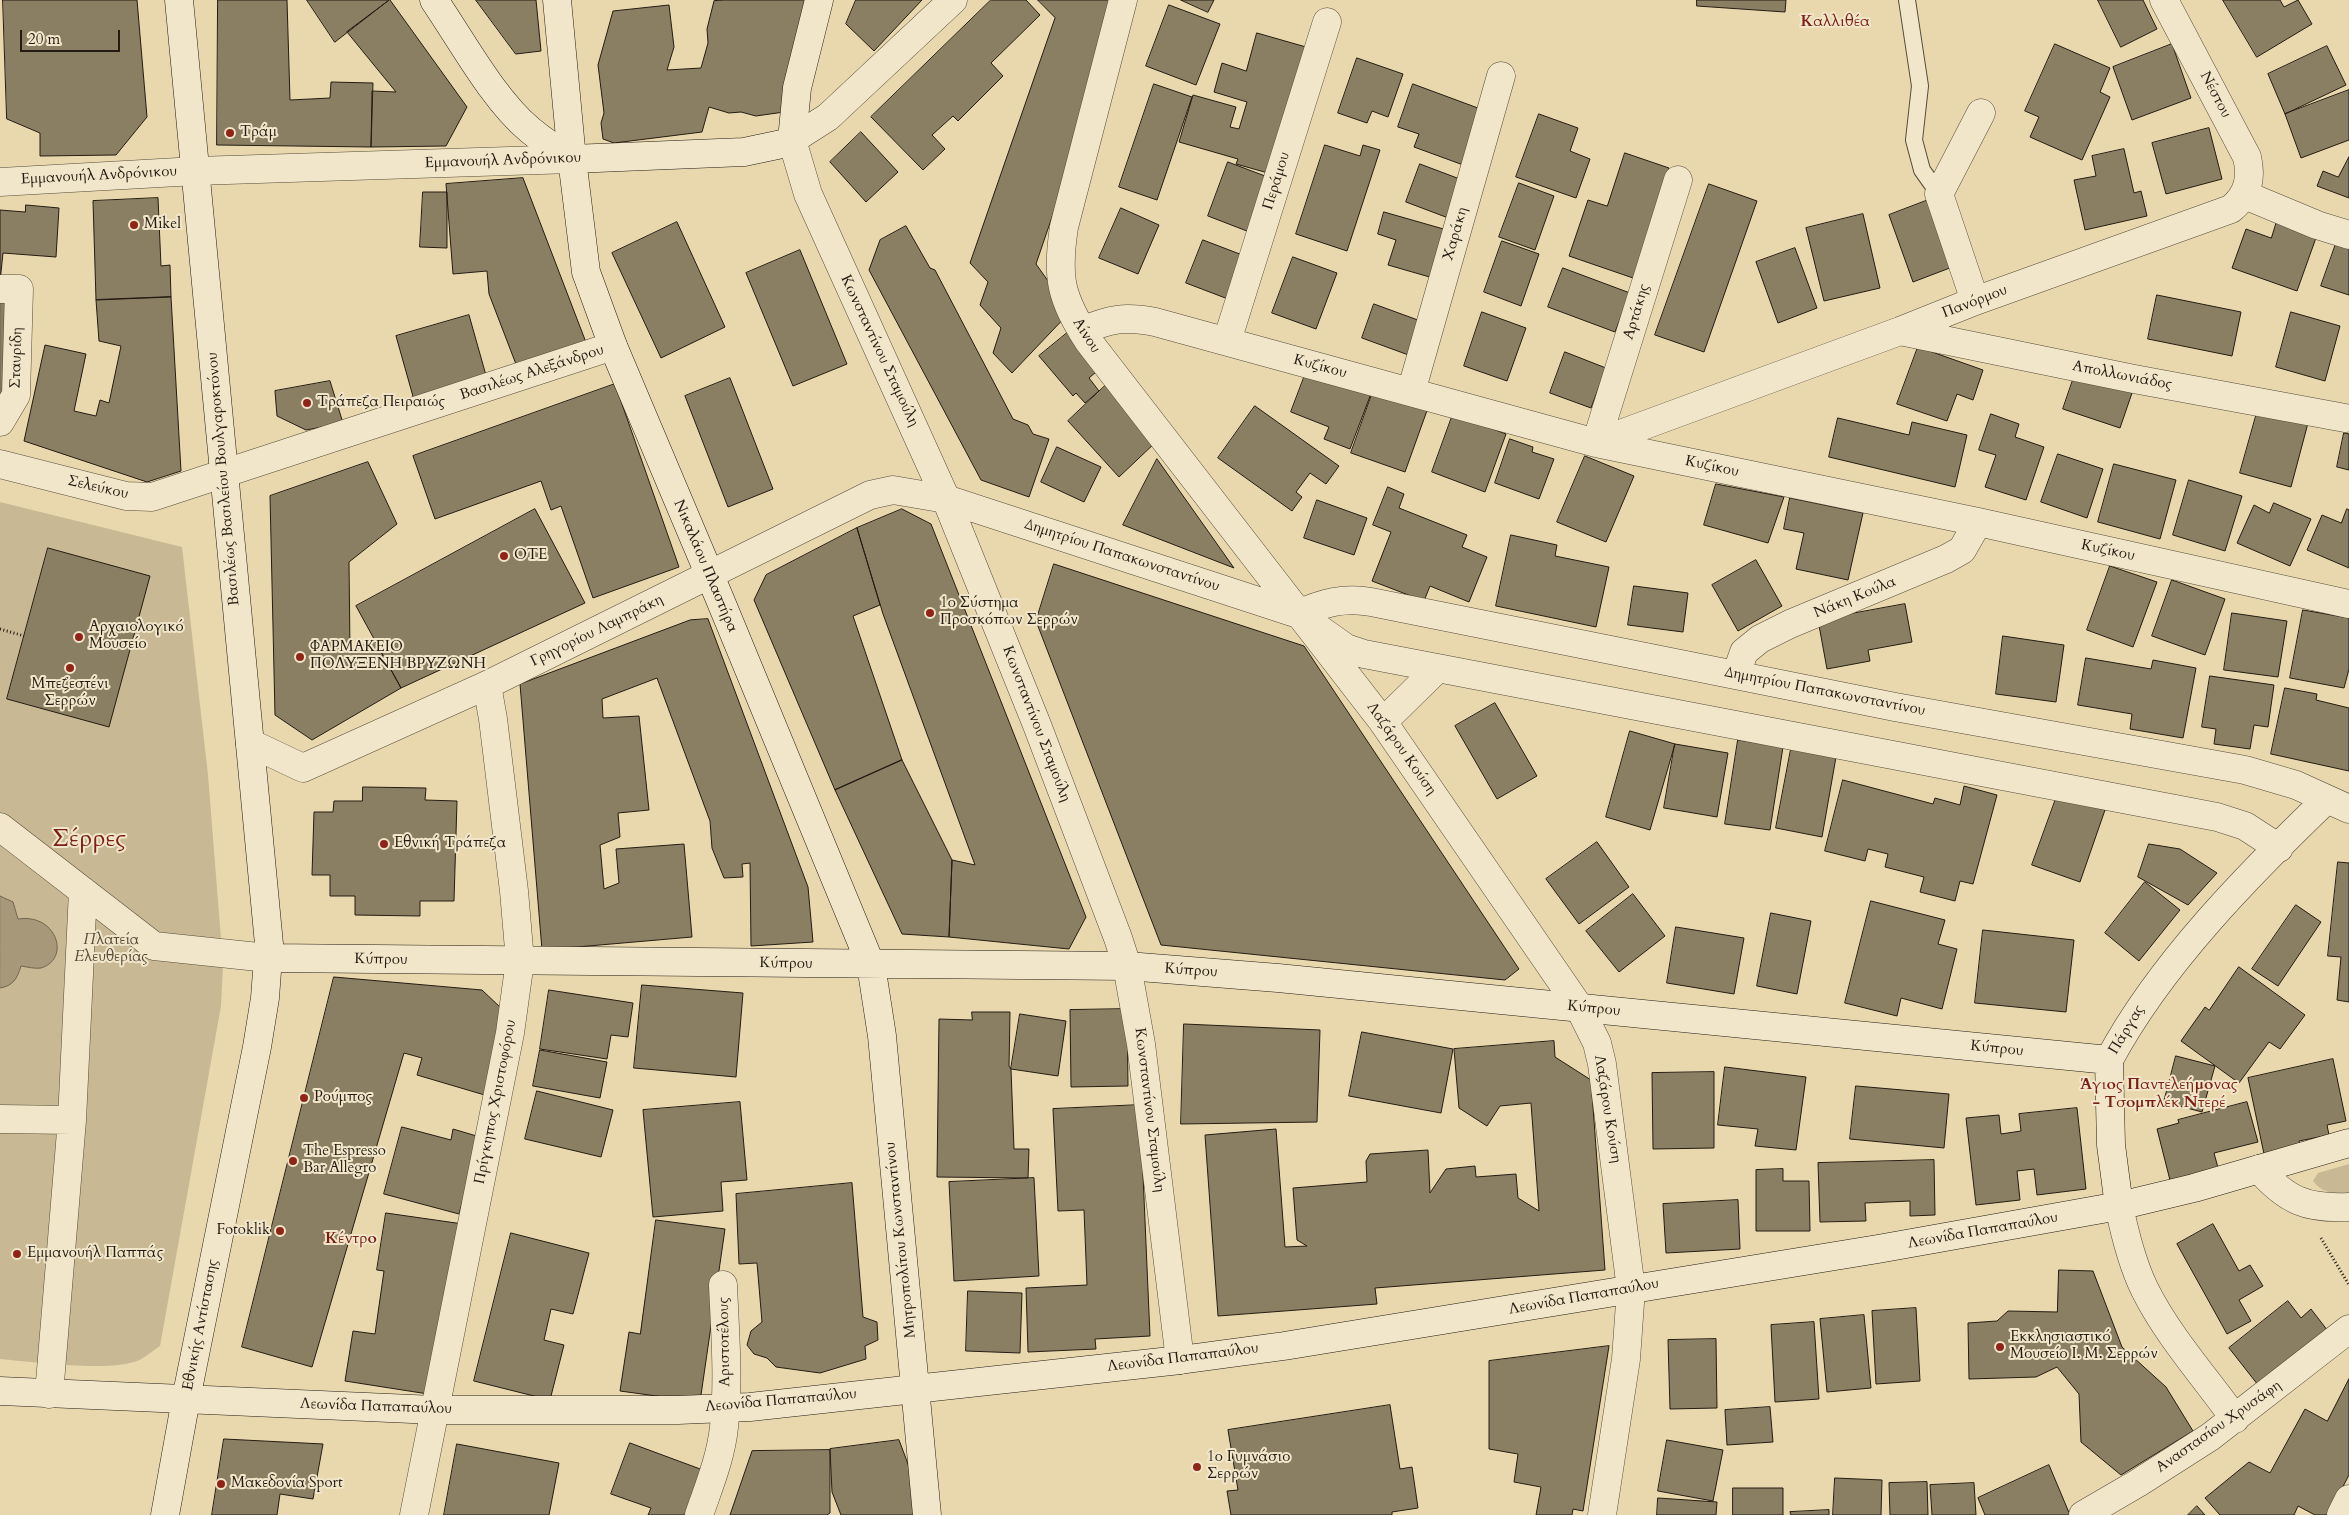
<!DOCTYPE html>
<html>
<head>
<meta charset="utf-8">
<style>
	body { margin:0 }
	#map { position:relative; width:2349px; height:1515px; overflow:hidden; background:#e9d8ae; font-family:Cardo,serif }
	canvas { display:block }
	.scale { position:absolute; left:20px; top:30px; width:100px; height:22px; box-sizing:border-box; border:2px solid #241c12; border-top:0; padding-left:6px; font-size:15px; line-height:18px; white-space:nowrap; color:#241c12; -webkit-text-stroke:4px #f1e6ca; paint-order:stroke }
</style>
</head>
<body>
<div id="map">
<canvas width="2349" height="1515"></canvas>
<div class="scale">20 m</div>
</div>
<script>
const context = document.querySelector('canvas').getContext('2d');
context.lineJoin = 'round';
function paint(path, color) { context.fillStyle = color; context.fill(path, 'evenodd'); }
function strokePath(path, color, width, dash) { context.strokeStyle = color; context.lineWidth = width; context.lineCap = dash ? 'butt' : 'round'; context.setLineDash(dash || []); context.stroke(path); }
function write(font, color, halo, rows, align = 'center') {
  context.font = font + ' Cardo,serif'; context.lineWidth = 4; context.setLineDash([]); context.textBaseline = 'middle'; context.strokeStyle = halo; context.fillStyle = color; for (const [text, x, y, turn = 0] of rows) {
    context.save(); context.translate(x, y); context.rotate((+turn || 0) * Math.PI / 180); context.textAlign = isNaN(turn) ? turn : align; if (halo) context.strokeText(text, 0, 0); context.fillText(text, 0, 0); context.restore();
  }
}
const green = new Path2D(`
	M0,502L182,547L208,775L223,964L221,1006L160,1346C152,1351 145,1358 137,1361C107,1372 34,1362 0,1359Z
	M2349,1164V1193C2335,1195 2322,1193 2313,1181L2318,1173Z`);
const water = new Path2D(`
	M0,896L13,902L18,919C57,913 71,959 41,968C36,969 27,967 21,966C17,979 13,986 0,988Z`);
const building = new Path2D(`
	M3,0H137L147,117L116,155L40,156V133L7,119Z
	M218,0H287L290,100L330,98L331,82L373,83L371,147L217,145Z
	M307,0H389L335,42Z
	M390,0L467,107L446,146L371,147L372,91L396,92L347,32Z
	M476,0H536L541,51L516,54Z
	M726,0H815L791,111L756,116L741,112L729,113L709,107L702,132L614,143L603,139L601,123L604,113L598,65L613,11L669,5L674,47L667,70L701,68L708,43L707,29L714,1Z
	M856,0H922L874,51L846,24Z
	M991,0H1026L1040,15L991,63L1003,76L958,121L953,116L932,135L945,149L923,170L871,117Z
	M1038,0H1111L1115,32L1036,264L1070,312L1012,373L993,353L1001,328L980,305L988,282L970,263L1055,18Z
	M1181,0H1214L1208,12Z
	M1697,0H1786L1785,12L1697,6Z
	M2098,0H2143L2157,29L2121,47Z
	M2223,0H2280L2284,7L2298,0L2312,24L2257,57Z
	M1169,5L1220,24L1196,85L1146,66Z
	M1257,33L1306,47L1268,173L1236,164L1238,159L1179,142L1193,95L1236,107L1230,127L1239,129L1247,102L1214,92L1222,63L1246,71Z
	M2055,44L2110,68L2100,92L2110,97L2082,160L2030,137L2039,117L2025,111Z
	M2172,44L2191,98L2132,120L2113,67Z
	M2327,46L2346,85L2285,114L2268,74Z
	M1357,58L1403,74L1388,117L1372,111L1367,123L1338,113Z
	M1154,84L1192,97L1157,200L1119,187Z
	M1413,84L1486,111L1466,166L1414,147L1419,134L1398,127Z
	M2349,90V140L2301,158L2285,114Z
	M1539,114L1578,128L1570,151L1590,159L1576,198L1516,177Z
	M2209,128L2222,179L2166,194L2152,143Z
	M861,132L898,172L866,202L830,162Z
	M1325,145L1360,156L1363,145L1380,150L1347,251L1296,234Z
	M2124,149L2134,193L2141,191L2147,216L2085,230L2074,180L2096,176L2092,156Z
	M1625,153L1669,168L1633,278L1569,256L1588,200L1607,206Z
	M2349,157V198L2317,186L2323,171L2338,177Z
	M1228,162L1273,179L1252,233L1208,216Z
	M1420,164L1465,181L1451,219L1406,202Z
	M523,178L587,345L519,372L489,294L487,271L453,274L446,184Z
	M1519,183L1554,196L1535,250L1499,237Z
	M1709,184L1757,201L1704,352L1655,335Z
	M423,192H447V248L420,247Z
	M158,198L161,266L170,265L171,297L96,300L93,201Z
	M1931,199L1955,266L1913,282L1889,215Z
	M26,205L59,208L56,257L3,253L0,282V210L25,212Z
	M1121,208L1159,225L1138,274L1099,258Z
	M1384,212L1454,232L1440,280L1388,265L1396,240L1378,234Z
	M1863,214L1880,288L1824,301L1806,228Z
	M2277,221L2317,235L2297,291L2232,268L2246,229L2271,238Z
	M677,222L725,327L661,358L612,253Z
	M906,226L930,268L935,270L1013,419L1028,425L1033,434L1049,439L1029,497L981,480L869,270L880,240Z
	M2338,238L2349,242V295L2321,286Z
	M1203,240L1245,256L1228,299L1186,283Z
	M1502,241L1539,254L1521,306L1484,292Z
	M1795,248L1817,308L1778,323L1756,262Z
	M800,250L847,364L793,386L746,273Z
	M1293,257L1337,273L1316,329L1272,313Z
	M1563,268L1630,293L1615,332L1548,307Z
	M2157,295L2241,312L2232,356L2148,339Z
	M171,297L181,471L147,482L24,441L45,345L86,354L74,411L96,416L100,400L109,403L121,346L99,341L96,300Z
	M0,299H5L9,403L0,404Z
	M1374,304L1426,323L1414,357L1362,338Z
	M1482,312L1526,328L1507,381L1464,366Z
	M2291,312L2340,326L2325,381L2276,367Z
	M469,315L489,386L416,407L396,336Z
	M1072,329L1103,366L1089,378L1099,391L1085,403L1076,393L1073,396L1039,356Z
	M1918,347L1983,370L1973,400L1957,394L1947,421L1897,404Z
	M1565,352L1606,368L1591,408L1550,393Z
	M1308,367L1372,391L1350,449L1324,439L1329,427L1291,412Z
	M2075,374L2132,393L2120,428L2063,409Z
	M730,378L773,489L728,507L685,396Z
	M330,381L343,423L306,430L277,416L275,391Z
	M615,384L679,567L593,598L561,506L551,510L541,481L435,519L413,456Z
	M1106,385L1157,441L1119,477L1068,421Z
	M1375,386L1429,405L1405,472L1351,453Z
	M1255,406L1339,466L1326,484L1310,473L1296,492L1302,497L1292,511L1218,458Z
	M2258,409L2308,423L2291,487L2240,473Z
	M1453,414L1506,434L1485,492L1432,472Z
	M1991,414L2019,424L2015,437L2044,447L2026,500L1985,487L1996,455L1979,450Z
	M1838,418L1909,435L1912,422L1967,435L1955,487L1829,457Z
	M2344,433L2349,434V470L2337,467Z
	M1510,439L1533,447L1532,452L1554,459L1539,499L1495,483Z
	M1057,447L1101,467L1084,502L1041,482Z
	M2058,454L2103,469L2087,518L2041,502Z
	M1585,456L1634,476L1606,542L1557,522Z
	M1157,459L1234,568L1123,525Z
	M368,462L397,524L349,562L350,650L375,641L401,688L312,740L275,715L270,496Z
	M2114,464L2176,480L2160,539L2098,522Z
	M2189,480L2242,496L2225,551L2173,535Z
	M1716,484L1784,497L1768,543L1704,525Z
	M1388,487L1404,494L1399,508L1467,535L1462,547L1487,557L1469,602L1430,586L1424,601L1372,581L1391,532L1373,525Z
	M1790,498L1863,513L1848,580L1796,569L1804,533L1784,529Z
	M1317,500L1367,518L1354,555L1304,538Z
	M2274,503L2311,519L2290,566L2237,543L2254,505L2269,513Z
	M535,509L585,603L401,688L356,606Z
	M902,509L931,524L1086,917L1069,949L949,937L952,860L975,865L883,614L857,528Z
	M2347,509L2349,510V568L2307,550L2322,515L2341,523Z
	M857,528L880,605L853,616L902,760L835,790L754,600L766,575Z
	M1511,535L1557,545L1555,556L1609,567L1596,627L1496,606Z
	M48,548L150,576L109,727L7,699Z
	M1756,560L1782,606L1738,631L1712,585Z
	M1054,564L1304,646L1519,969L1505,980L1161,945L1036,621Z
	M2110,566L2157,582L2133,647L2087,630Z
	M2172,580L2225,599L2205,655L2152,636Z
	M1634,586L1688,593L1683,632L1628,625Z
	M1905,604L1912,642L1868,650L1870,661L1827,669L1818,620Z
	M2303,610L2349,618V669L2344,688L2290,678Z
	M2232,613L2287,621L2278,677L2224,670Z
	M708,619L808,887L813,942L751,946L750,863L742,864L743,877L724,878L712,848L710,821L657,678L602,699L603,718L639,716L649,810L618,813L620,837L600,845L604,889L619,883L616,849L684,844L692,937L542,950L520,684L690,620Z
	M2003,636L2064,645L2056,702L1996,694Z
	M2086,658L2151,669L2153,660L2196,668L2183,738L2130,729L2132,714L2078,705Z
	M2210,676L2274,685L2268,727L2254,725L2250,749L2214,744L2216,729L2202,727Z
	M2285,688L2317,694L2316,700L2349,708V771L2271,754Z
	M1495,703L1537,776L1497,799L1455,726Z
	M1630,731L1675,744L1650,830L1606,817Z
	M1738,740L1783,747L1770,830L1725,824Z
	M1675,744L1728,753L1717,817L1664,808Z
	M1791,749L1836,757L1822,837L1776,828Z
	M902,760L952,860L949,937L902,934L835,790Z
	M1843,780L1933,804L1935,798L1960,805L1964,786L1997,795L1973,884L1960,881L1955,901L1920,892L1924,877L1885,867L1888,854L1868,849L1865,861L1825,851Z
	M363,787L426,788L425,800L457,801L454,901H420V916L355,915V896H330V875H312L314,812H333L334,801H362Z
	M2058,793L2105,810L2080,882L2032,865Z
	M1597,842L1629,887L1579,924L1546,879Z
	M2149,844L2180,849L2217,873L2188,905L2138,877Z
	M2338,862L2349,863V1002L2337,1000L2341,957L2328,956Z
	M2145,882L2180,910L2139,961L2105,933Z
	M1633,894L1665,936L1619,972L1586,931Z
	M1871,901L1945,920L1938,944L1957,949L1942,1009L1901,998L1897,1016L1845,1003Z
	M2296,905L2321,922L2278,986L2252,969Z
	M1771,913L1811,921L1797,994L1757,986Z
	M1676,927L1744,938L1734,994L1667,983Z
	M1983,930L2074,940L2066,1012L1975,1003Z
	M2239,967L2305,1015L2280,1049L2269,1042L2239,1083L2181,1041L2205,1007L2209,1010Z
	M334,977L482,990L501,1008L488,1096L417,1075L422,1058L404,1053L312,1367L242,1347Z
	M642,985L743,993L736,1077L634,1068Z
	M549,990L633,1003L628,1037L611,1035L607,1059L540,1049Z
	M1127,1009L1128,1086L1071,1087L1070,1010Z
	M972,1012H1010L1009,1066L1011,1069L1014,1149H1029L1028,1178L937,1177L939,1019L972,1020Z
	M1020,1014L1066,1021L1058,1076L1011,1069Z
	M1184,1024L1320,1030L1317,1122L1181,1124Z
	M1362,1032L1453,1049L1441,1113L1349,1096Z
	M1554,1041L1555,1057L1591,1080L1605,1270L1375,1288L1377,1304L1218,1316L1205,1135L1276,1129L1285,1247L1307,1246L1297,1240L1293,1188L1367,1182L1366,1161L1370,1154L1428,1150L1430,1193L1446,1169L1475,1166L1476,1177L1516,1174L1518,1198L1539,1211L1531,1103L1500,1106L1487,1126L1459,1108L1454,1049Z
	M540,1050L607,1062L600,1098L533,1086Z
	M2176,1056L2215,1066L2202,1112L2164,1102Z
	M2333,1059L2346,1121L2327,1125L2329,1135L2299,1141L2301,1147L2264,1154L2248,1078Z
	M1725,1067L1806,1077L1796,1150L1755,1146L1758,1129L1718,1125Z
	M1714,1072V1148L1653,1149L1652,1073Z
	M1856,1086L1949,1094L1944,1148L1850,1139Z
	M537,1091L613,1110L601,1157L525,1139Z
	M740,1102L747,1180L721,1182L723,1211L653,1217L643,1110Z
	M2247,1102L2258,1142L2214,1153L2220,1175L2172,1188L2157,1129L2179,1123L2178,1120Z
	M1140,1105L1150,1336L1095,1339L1096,1349L1028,1352L1026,1288L1087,1285L1084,1210L1058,1211L1053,1109Z
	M2077,1108L2086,1189L2037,1195L2034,1169L2017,1171L2020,1200L1976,1205L1966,1118L1999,1115L2001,1134L2021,1131L2019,1114Z
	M402,1127L451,1140L453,1129L480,1137L459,1214L384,1194Z
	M1934,1160L1935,1215L1910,1216V1201L1865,1203L1866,1221L1820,1222L1818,1163Z
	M1783,1169V1181H1809L1810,1231H1756V1170Z
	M1034,1178L1039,1276L954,1281L949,1182Z
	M852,1183L863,1317L877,1322L878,1340L865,1346L866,1359L820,1373L776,1367L767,1358L754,1354L747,1345L751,1331L762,1322L757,1263L739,1264L736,1194Z
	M1738,1200L1740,1249L1666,1253L1663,1204Z
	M386,1213L463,1224L428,1394L345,1381L353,1331L375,1334L384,1271L377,1270Z
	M656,1220L725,1229L700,1402L620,1391L629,1332L640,1334Z
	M2213,1224L2239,1271L2250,1265L2263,1286L2239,1300L2251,1321L2227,1334L2177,1244Z
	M511,1233L589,1253L573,1314L551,1309L544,1340L564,1345L550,1400L474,1381Z
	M2059,1270L2093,1271L2122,1347L2166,1387L2193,1431L2121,1475L2081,1442L2079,1394L2057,1367L2036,1377L1969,1379L1968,1323L1997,1321L2008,1311L2057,1312Z
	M968,1291L1022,1293L1020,1353L966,1351Z
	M2288,1301L2301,1318L2311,1309L2331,1335L2262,1390L2229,1348Z
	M1916,1308L1920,1381L1876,1384L1872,1311Z
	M1864,1315L1871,1388L1827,1392L1820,1319Z
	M1814,1322L1819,1399L1775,1402L1771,1325Z
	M1716,1339L1717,1408L1670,1409L1668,1340Z
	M1609,1346L1583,1511L1573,1509L1572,1515H1536L1541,1487L1514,1482L1518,1454L1489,1449V1361Z
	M2349,1379V1475L2328,1515H2315L2298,1506L2294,1515H2220L2205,1498L2249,1462L2270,1473L2305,1409L2327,1421Z
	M1390,1405L1400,1469L1412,1467L1418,1508L1392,1512V1515H1231L1227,1491L1238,1490L1228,1430Z
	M1770,1407L1773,1442L1727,1445L1725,1410Z
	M224,1439L323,1444L313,1499L280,1494L277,1515H212Z
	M899,1440L914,1480L915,1515H841L832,1492L830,1449Z
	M1667,1440L1723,1450L1713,1501L1658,1491Z
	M630,1443L711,1473L696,1515H648L651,1508L611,1494Z
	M457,1444L559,1463L549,1515H444Z
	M830,1450V1513L827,1515H730L752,1451Z
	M2049,1465L2070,1515H1985L1978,1498Z
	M1835,1478L1882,1480L1881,1515H1833Z
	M1927,1482L1928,1515H1890L1889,1483Z
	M1974,1483L1976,1515H1932L1930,1485Z
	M1733,1488H1783V1515H1733Z
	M1658,1498L1717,1502L1716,1515H1657Z
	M2197,1506L2205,1515H2188Z
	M1829,1510V1515H1791L1790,1512Z`);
const path = new Path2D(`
	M0,629L24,636
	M2321,1238L2349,1285`);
const lane = new Path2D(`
	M1907,0L1920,86L1914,140L1922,170L1939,194`);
const street = new Path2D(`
	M953,0L828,117L792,140L808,194L946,499L1037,725L1118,938L1127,966L1141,1044L1180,1360
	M1123,0L1064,227C1056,279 1061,298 1089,342L1383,722L1579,1007L1597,1043L1602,1064L1631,1289L1626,1359L1602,1515
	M0,182L196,171L572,159
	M2245,195L2317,225L2349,235
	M0,289H19L16,395L0,422
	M1975,301L1939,194L1981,113
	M1082,331C1109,319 1125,316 1155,322L1596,443L1978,522L2349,604
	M1900,331L2134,379L2345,418
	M1227,341L1327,22
	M1411,392L1501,76
	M1596,443L1900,331L1975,301L2231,209C2248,195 2252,178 2247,157L2164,0
	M1596,443L1678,180
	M0,464L126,496L152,497L613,346
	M1298,614C1323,603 1344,597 1371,602L1895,707L2245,770L2296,785L2349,809
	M1736,675L1744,652L1760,639L1790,624L1946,559L1962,550L1978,522
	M1383,722L1437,669
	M250,743L303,768L487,685L870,495L893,490L946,499L1298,614L1346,648L1364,654L2217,817L2245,826L2279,848
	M0,827L154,946L268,958
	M2109,1060C2160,964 2249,874 2327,799
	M0,1119L72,1120L49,1394
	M72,1120L83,891
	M2259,1169C2287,1201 2307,1209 2349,1207
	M2119,1206C2125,1235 2132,1264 2145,1290C2168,1336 2205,1377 2235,1419
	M414,1515L510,1033L520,961L514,891L493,719L487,685
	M699,1515C709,1486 721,1457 724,1427C729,1380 725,1332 723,1285
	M2083,1515L2138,1483L2210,1437L2349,1329
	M2341,1515L2349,1499`);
const secondary = new Path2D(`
	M434,0C462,41 493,99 530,130C543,141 557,150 572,159
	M557,0L572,159L586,272L613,346L719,597L871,965L882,1036L927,1515
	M572,159L744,152L782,144L792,140L797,88L819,0
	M268,958L1127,966L1278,978L2109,1060L2111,1145L2119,1206
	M0,1391L435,1410H678L750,1407L1180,1360L1284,1346L1878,1249L2119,1206L2194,1188L2349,1143
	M165,1515L186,1399L257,1047L265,998L269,944L179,0`);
const markers = [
	[230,133,5,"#8f2418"],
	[134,225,5,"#8f2418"],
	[307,403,5,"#8f2418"],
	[504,556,5,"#8f2418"],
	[930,613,5,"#8f2418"],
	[79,637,5,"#8f2418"],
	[300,657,5,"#8f2418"],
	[70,668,5,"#8f2418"],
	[384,844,5,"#8f2418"],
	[304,1098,5,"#8f2418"],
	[293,1161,5,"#8f2418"],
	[280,1231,5,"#8f2418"],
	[17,1254,5,"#8f2418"],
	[2000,1347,5,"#8f2418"],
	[1197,1467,5,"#8f2418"],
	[221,1484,5,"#8f2418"]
];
const streetNames = [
	["Νέστου",2215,95,62],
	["Εμμανουήλ Ανδρόνικου",503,161,-2],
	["Εμμανουήλ Ανδρόνικου",99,176,-3],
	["Περάμου",1277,181,-73],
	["Χαράκη",1456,234,-74],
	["Πανόρμου",1975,302,-21],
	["Αρτάκης",1637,312,-73],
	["Αίνου",1086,336,57],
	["Κωνσταντίνου Σταμούλη",879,351,65],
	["Σταυρίδη",17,358,-88],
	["Κυζίκου",1320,367,15],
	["Βασιλέως Αλεξάνδρου",532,373,-18],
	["Απολλωνιάδος",2122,376,11],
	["Κυζίκου",1712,467,12],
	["Βασιλέως Βασιλείου Βουλγαροκτόνου",224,479,-95],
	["Σελεύκου",98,488,13],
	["Κυζίκου",2108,551,12],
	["Δημητρίου Παπακωνσταντίνου",1122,556,18],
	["Νικαλάου Πλαστήρα",705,566,67],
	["Νάκη Κούλα",1855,598,-22],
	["Γρηγορίου Λαμπράκη",597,631,-26],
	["Δημητρίου Παπακωνσταντίνου",1825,692,11],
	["Κωνσταντίνου Σταμούλη",1036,724,69],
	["Λαζάρου Κούση",1401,749,55],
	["Κύπρου",381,960,1],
	["Κύπρου",786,964,1],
	["Κύπρου",1191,971,4],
	["Κύπρου",1594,1009,6],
	["Πάργας",2127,1030,-59],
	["Κύπρου",1997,1049,6],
	["Πρίγκηπος Χριστοφόρου",496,1102,-79],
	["Λαζάρου Κούση",1607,1109,81],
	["Κωνσταντίνου Σταμούλη",1149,1110,83],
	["Λεωνίδα Παπαπαύλου",1983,1231,-10],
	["Μητροπολίτου Κωνσταντίνου",901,1240,-96],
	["Λεωνίδα Παπαπαύλου",1584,1297,-10],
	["Εθνικής Αντίστασης",201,1325,-79],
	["Αριστοτέλους",725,1342,-91],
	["Λεωνίδα Παπαπαύλου",1183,1358,-7],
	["Λεωνίδα Παπαπαύλου",781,1401,-5],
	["Λεωνίδα Παπαπαύλου",376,1407,2],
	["Αναστασίου Χρυσάφη",2219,1427,-35]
];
const poiNames = [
	["Τράμ",240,133],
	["Mikel",144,225],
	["Τράπεζα Πειραιώς",317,403],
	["ΟΤΕ",514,556],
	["1ο Σύστημα",940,604],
	["Προσκόπων Σερρών",940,621],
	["Αρχαιολογικό",89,628],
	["Μουσείο",89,645],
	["ΦΑΡΜΑΚΕΙΟ",310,648],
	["ΠΟΛΥΞΕΝΗ ΒΡΥΖΩΝΗ",310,665],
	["Μπεζεστένι",70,685,"center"],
	["Σερρών",70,702,"center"],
	["Εθνική Τράπεζα",394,844],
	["Ρούμπος",314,1098],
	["The Espresso",303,1152],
	["Bar Allegro",303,1169],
	["Fotoklik",270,1231,"right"],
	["Εμμανουήλ Παππάς",27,1254],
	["Εκκλησιαστικό",2010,1338],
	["Μουσείο Ι. Μ. Σερρών",2010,1355],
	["1ο Γυμνάσιο",1207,1458],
	["Σερρών",1207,1475],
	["Μακεδονία Sport",231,1484]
];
const parkNames = [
	["Πλατεία",111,941],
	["Ελευθερίας",111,958]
];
const neighbourhoodNames = [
	["Καλλιθέα",1835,22],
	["Άγιος Παντελεήμονας",2159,1085],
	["- Τσομπλέκ Ντερέ",2159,1103],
	["Κέντρο",351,1239]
];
const townNames = [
	["Σέρρες",89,840]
];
paint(green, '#c8b893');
paint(water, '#a69879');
strokePath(water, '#726650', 1);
paint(building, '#8a7e63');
strokePath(building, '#241c12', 1);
strokePath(lane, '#554b39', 18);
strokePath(street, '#554b39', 29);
strokePath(secondary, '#241c12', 29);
strokePath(path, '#241c12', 3, [1, 2.5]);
strokePath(lane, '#f1e6ca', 16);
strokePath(street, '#f1e6ca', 28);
strokePath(secondary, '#f1e6ca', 28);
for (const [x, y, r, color] of markers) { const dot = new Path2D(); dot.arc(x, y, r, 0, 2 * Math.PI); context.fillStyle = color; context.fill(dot); strokePath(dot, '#f1e6ca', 2); }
write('15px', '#241c12', '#f1e6ca', streetNames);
write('15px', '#241c12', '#f1e6ca', poiNames, 'left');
write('italic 15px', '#554b39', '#f1e6ca', parkNames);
write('bold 16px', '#7a1f14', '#f1e6ca', neighbourhoodNames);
write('bold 25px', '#7a1f14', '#f1e6ca', townNames);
</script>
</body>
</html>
